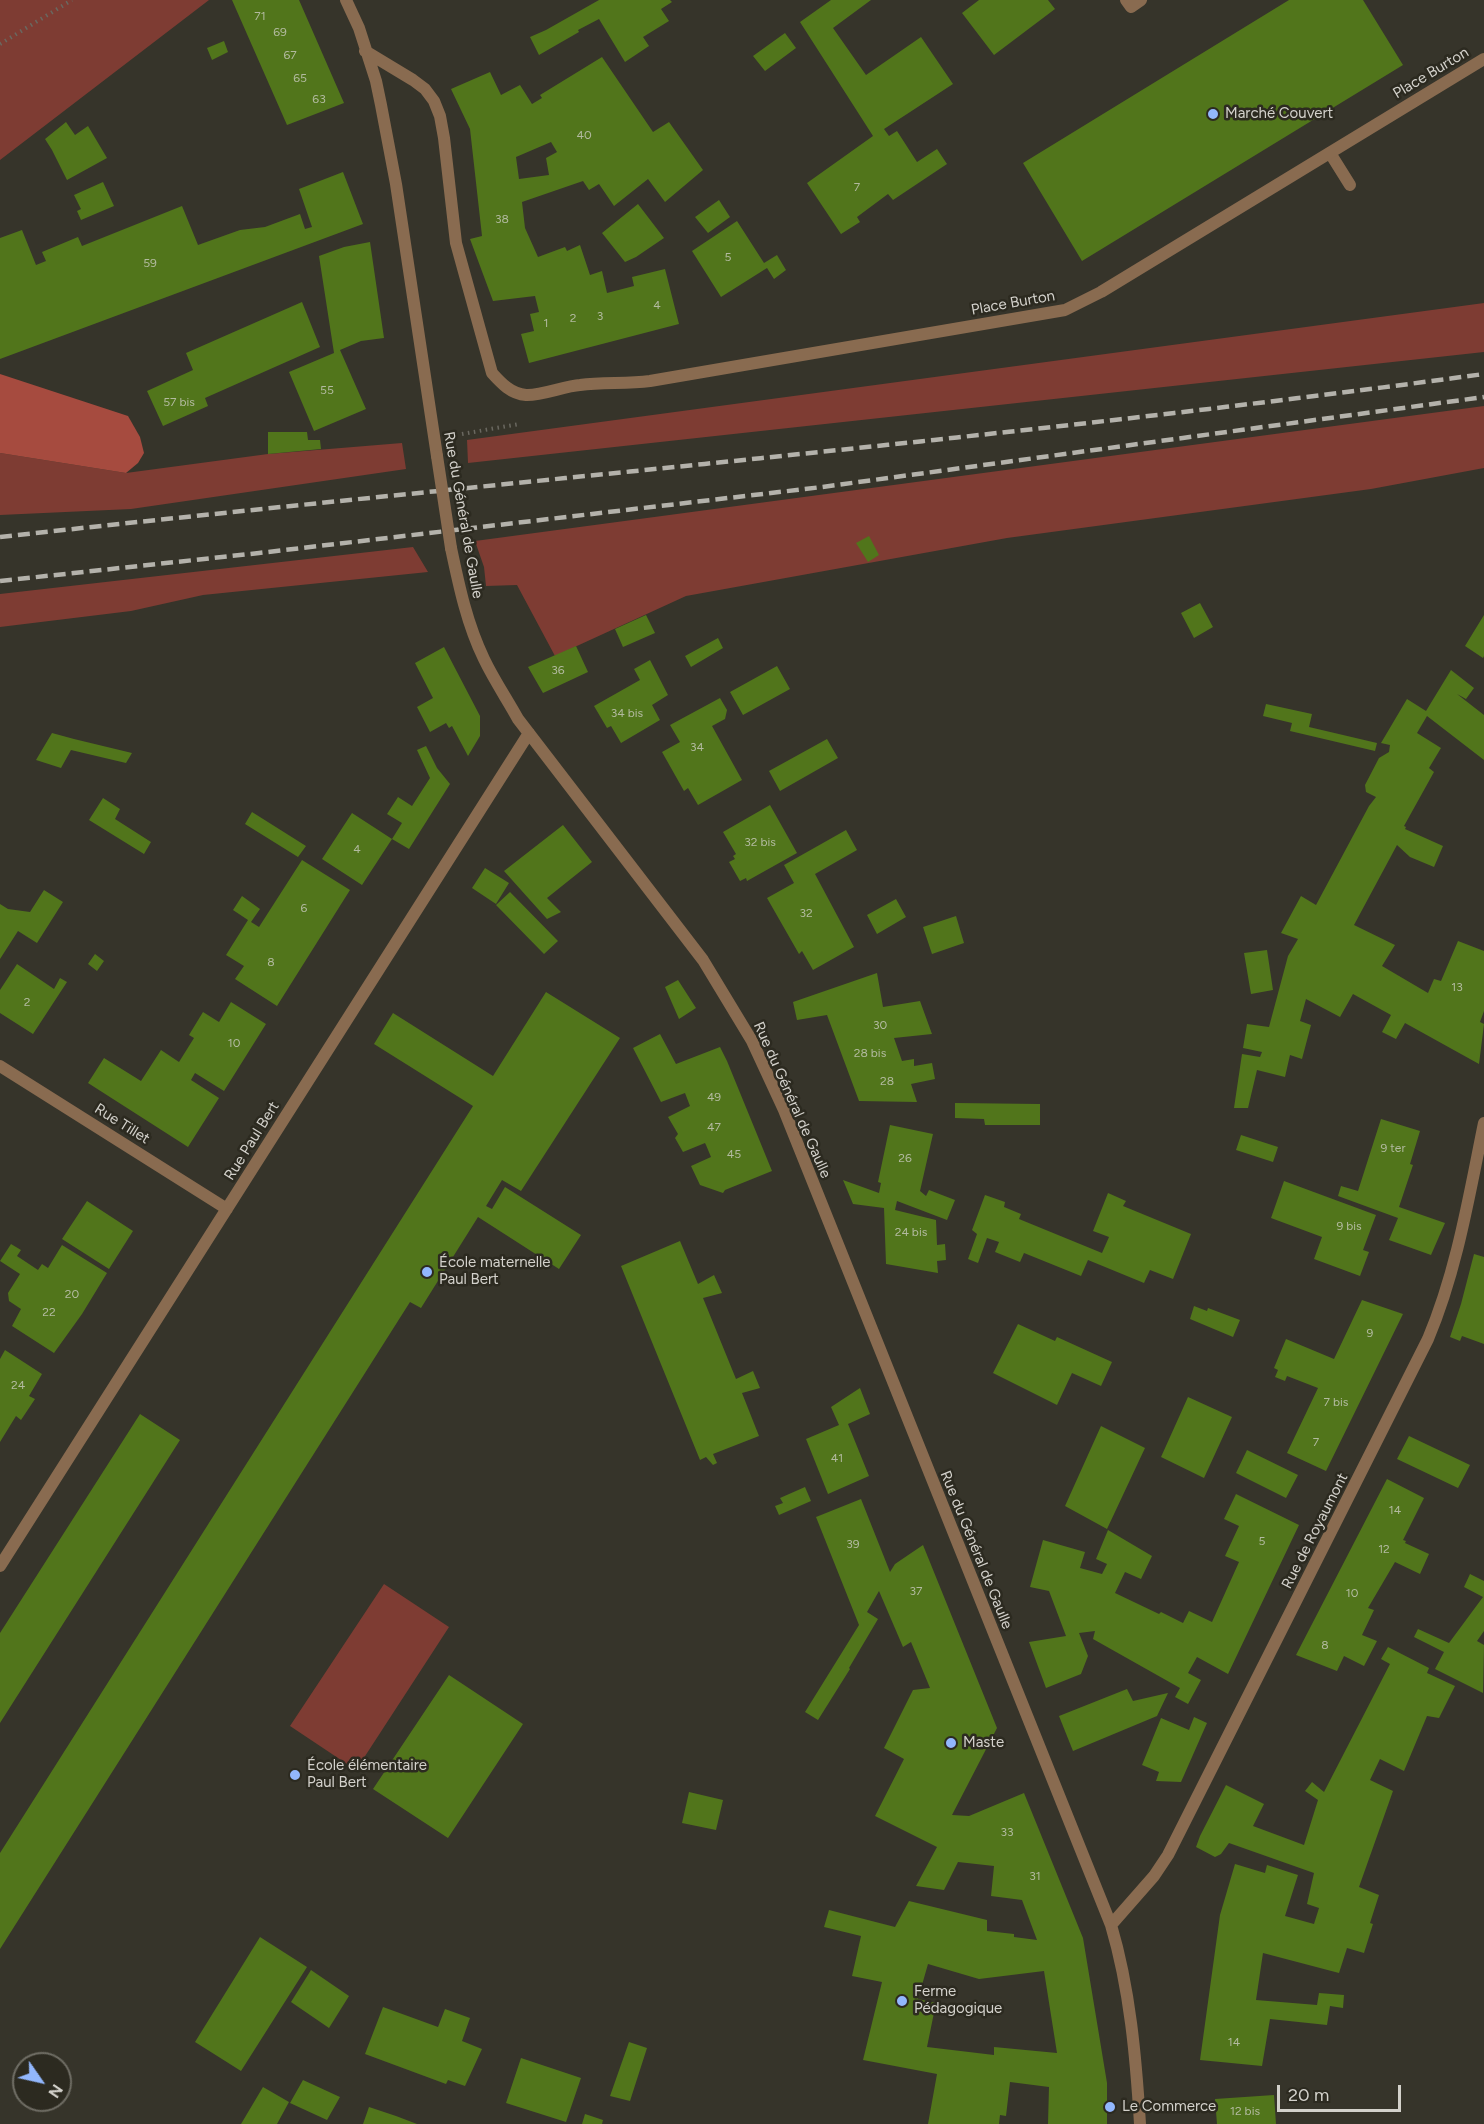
<!DOCTYPE html>
<html>
<head>
<meta charset="utf-8">
<style>
	body { margin:0 }
	#map { position:relative; width:1484px; height:2124px; overflow:hidden; background:#36342a; font-family:Figtree,sans-serif }
	canvas { display:block }
	.north { position:absolute; left:12px; top:2052px; width:60px; height:60px; box-sizing:border-box; background:#2c2a20; border:2px solid #6f6d64; border-radius:50%; rotate:124deg; font-size:16px; font-weight:700; line-height:24px; text-align:center; color:#d3d1cb }
	.north::after { content:''; display:block; margin:auto; width:21px; height:27px; background:#92b7fd; clip-path:polygon(50% 0,100% 100%,50% 72%,0 100%) }
	.scale { position:absolute; left:1277px; top:2085px; width:124px; height:27px; box-sizing:border-box; border:3px solid #d3d1cb; border-top:0; padding-left:8px; font-size:18px; line-height:21px; white-space:nowrap; color:#d3d1cb; -webkit-text-stroke:4px #2c2a20; paint-order:stroke }
</style>
</head>
<body>
<div id="map">
<canvas width="1484" height="2124"></canvas>
<div class="north">N</div>
<div class="scale">20 m</div>
</div>
<script>
const context = document.querySelector('canvas').getContext('2d');
context.lineJoin = 'round';
function paint(path, color) { context.fillStyle = color; context.fill(path, 'evenodd'); }
function strokePath(path, color, width, dash) { context.strokeStyle = color; context.lineWidth = width; context.lineCap = dash ? 'butt' : 'round'; context.setLineDash(dash || []); context.stroke(path); }
function write(font, color, halo, rows, align = 'center') {
  context.font = font + ' Figtree,sans-serif'; context.lineWidth = 5; context.setLineDash([]); context.textBaseline = 'middle'; context.strokeStyle = halo; context.fillStyle = color; for (const [text, x, y, turn = 0] of rows) {
    context.save(); context.translate(x, y); context.rotate((+turn || 0) * Math.PI / 180); context.textAlign = isNaN(turn) ? turn : align; if (halo) context.strokeText(text, 0, 0); context.fillText(text, 0, 0); context.restore();
  }
}
const green = new Path2D(`
	M0,0H209L0,160Z
	M1484,303V352L468,463L467,440Z
	M1484,406V468L1371,489L1007,538L686,596L555,656L517,585L486,586L484,567L475,541Z
	M402,443L406,469L131,509L0,515V453L126,473L268,454Z
	M413,547L428,572L203,595L131,611L0,627V594Z
	M384,1584L449,1627L356,1770L290,1726Z`);
const forest = new Path2D(`
	M0,374L128,416L140,437L144,453L138,463L126,473L0,453Z`);
const building = new Path2D(`
	M232,0H299L344,103L287,125Z
	M599,0H670L672,2L661,9L669,21L643,37L649,46L625,62L599,19L578,30L579,32L539,55L530,37L546,30Z
	M831,0H871L833,28L866,75L921,37L953,84L884,129L889,136L897,131L917,162L937,149L947,164L893,200L888,194L857,217L860,222L841,234L807,183L873,136L800,22Z
	M979,0H1048L1055,9L994,55L962,13Z
	M1289,0H1363L1403,65L1082,261L1023,163Z
	M785,33L796,48L765,71L753,56Z
	M224,41L228,52L212,60L207,48Z
	M602,57L653,132L669,122L703,170L665,202L648,179L614,206L599,184L589,190L583,181L522,202L525,228L538,257L565,247L567,251L580,245L590,275L602,271L607,293L634,286L632,277L665,269L679,324L529,363L521,334L534,331L530,314L539,312L535,296L493,301L470,239L482,236L470,129L451,89L490,72L501,95L520,85L532,104L542,98L540,95ZM551,142L557,152L546,158L549,175L519,179L516,157Z
	M66,122L75,135L88,126L107,158L67,180L52,150L45,139Z
	M343,172L363,224L0,359V238L22,230L36,265L46,261L42,252L78,237L82,246L182,206L198,245L240,230L265,227L300,214L305,229L312,227L299,189Z
	M103,182L114,206L81,220L77,211L81,209L74,195Z
	M719,200L730,217L708,233L695,217Z
	M638,204L664,238L636,257L625,262L602,233Z
	M737,221L764,263L777,255L786,270L774,279L767,268L721,297L692,251Z
	M370,242L384,338L361,341L340,350L366,409L314,431L289,372L334,353L319,256L344,247Z
	M302,302L320,347L205,398L208,406L163,426L147,391L193,370L186,353Z
	M268,432H307L308,440H320L321,449L268,454Z
	M869,536L879,555L868,562L856,543Z
	M1200,603L1213,627L1194,638L1181,613Z
	M646,615L655,633L623,647L615,629Z
	M1484,615V656L1483,658L1465,646Z
	M718,638L723,648L691,667L685,656Z
	M576,646L588,672L543,693L528,667Z
	M444,647L480,716V736L468,756L452,726L449,728L446,723L430,732L417,707L433,698L415,663Z
	M650,660L668,695L652,705L660,720L621,743L611,726L607,728L594,706L640,680L634,669Z
	M777,666L790,689L743,715L730,692Z
	M1451,670L1474,688L1466,699L1457,694L1484,715V760L1427,716L1417,733L1441,748L1429,768L1434,772L1404,826L1406,827L1405,829L1443,846L1434,867L1410,857L1397,845L1354,925L1395,945L1382,966L1428,993L1434,979L1441,981L1458,941L1484,951V1011L1480,1022L1484,1024L1479,1064L1405,1023L1396,1039L1382,1032L1391,1015L1353,994L1340,1017L1306,999L1300,1021L1311,1025L1302,1059L1290,1055L1285,1077L1257,1070L1248,1108H1234L1242,1054L1260,1057L1262,1052L1243,1048L1247,1024L1269,1027L1288,956L1298,939L1281,933L1301,896L1316,905L1369,806L1376,797L1366,792L1365,785L1379,758L1389,752L1390,745L1381,743L1407,699L1426,711Z
	M720,698L727,710L725,719L712,726L742,780L698,805L688,788L684,791L662,752L680,742L670,725Z
	M1266,704L1312,714L1309,727L1377,743L1375,751L1290,731L1292,723L1263,716Z
	M52,733L74,739L132,753L126,763L71,750L61,768L36,760Z
	M827,739L838,758L780,791L769,771Z
	M426,746L437,768L450,784L409,849L392,839L402,823L387,814L398,797L412,806L430,778L417,750Z
	M103,798L120,809L115,819L151,842L144,854L89,820Z
	M770,805L797,853L747,881L746,878L740,881L729,862L735,859L733,856L736,854L723,832Z
	M252,812L306,846L298,857L245,824Z
	M352,813L392,839L362,885L322,859Z
	M563,825L592,862L547,898L561,912L547,919L504,871Z
	M846,830L857,850L815,874L854,947L813,970L802,951L799,954L767,898L794,883L784,865Z
	M302,860L350,890L277,1006L235,979L244,966L226,955L248,920L233,910L242,896L260,909L251,922L259,927Z
	M485,868L509,883L496,904L472,888Z
	M44,890L63,902L37,943L18,931L0,959V904L8,909L30,912Z
	M510,892L558,941L544,954L496,905Z
	M896,899L906,917L877,934L867,915Z
	M956,916L964,943L932,954L923,927Z
	M1267,950L1273,990L1251,994L1244,953Z
	M95,954L104,961L97,971L88,964Z
	M17,964L54,989L60,978L67,982L33,1034L0,1013V990Z
	M877,973L883,1007L920,1001L932,1034L894,1038L902,1061L914,1059V1066L932,1063L935,1079L911,1084L917,1102L859,1101L827,1015L797,1020L793,1002Z
	M678,980L696,1008L679,1019L665,987Z
	M546,992L620,1038L521,1191L502,1180L486,1206L492,1209L505,1187L581,1235L559,1269L478,1217L421,1308L410,1302L0,1949V1853L473,1106L374,1044L393,1013L493,1076Z
	M231,1002L266,1024L224,1091L195,1073L191,1080L219,1098L188,1147L88,1083L104,1058L141,1081L161,1050L179,1062L194,1038L189,1035L203,1012L219,1022Z
	M660,1034L676,1064L720,1047L727,1061L772,1171L725,1190L723,1193L700,1185L691,1166L711,1157L706,1145L705,1143L683,1152L675,1138L678,1134L668,1117L690,1106L685,1093L661,1102L633,1048Z
	M955,1103L1040,1104V1125H985L984,1119L955,1118Z
	M1381,1119L1420,1131L1410,1164L1413,1165L1399,1207L1445,1223L1431,1255L1389,1240L1398,1218L1338,1196L1341,1186L1358,1191Z
	M890,1125L933,1134L920,1191L926,1196L929,1190L955,1200L947,1220L897,1201L895,1210L936,1220L937,1245L945,1244L946,1260L937,1261L938,1273L886,1264L884,1208L853,1204L843,1180L879,1193L881,1183L878,1182Z
	M1241,1135L1278,1147L1273,1162L1236,1150Z
	M1284,1181L1376,1215L1363,1250L1369,1252L1360,1276L1314,1259L1322,1237L1271,1218Z
	M1108,1193L1126,1201L1123,1206L1191,1234L1173,1279L1150,1270L1144,1283L1088,1260L1081,1276L1024,1253L1020,1262L995,1252L999,1242L987,1238L978,1263L968,1259L977,1234L972,1230L985,1195L1005,1202L1004,1207L1021,1214L1019,1219L1102,1253L1109,1237L1093,1231Z
	M87,1201L133,1231L109,1269L62,1239Z
	M680,1241L698,1284L714,1275L722,1293L703,1298L736,1379L753,1371L760,1388L742,1393L759,1436L713,1454L717,1463L713,1465L706,1457L700,1460L621,1266Z
	M11,1244L21,1250L17,1256L38,1270L42,1264L48,1268L62,1245L107,1273L82,1314L54,1353L12,1326L21,1309L9,1301L8,1293L20,1274L0,1261Z
	M1474,1254L1484,1257V1344L1462,1336L1460,1341L1450,1337L1461,1304Z
	M1362,1300L1403,1314L1326,1471L1287,1453L1318,1388L1287,1376L1285,1381L1275,1377L1278,1370L1274,1368L1286,1339L1334,1359Z
	M1194,1306L1207,1311L1208,1308L1240,1320L1233,1337L1190,1319Z
	M1018,1324L1055,1341L1057,1337L1112,1362L1101,1386L1072,1373L1057,1405L993,1373Z
	M5,1350L42,1374L29,1396L35,1399L21,1420L16,1416L0,1442V1359Z
	M860,1388L870,1414L848,1424L869,1476L828,1494L806,1439L839,1425L831,1407Z
	M1188,1397L1232,1417L1204,1478L1161,1457Z
	M140,1414L180,1440L0,1723V1633Z
	M1101,1426L1145,1448L1107,1529L1065,1506Z
	M1409,1436L1470,1465L1458,1488L1397,1459Z
	M1247,1450L1298,1475L1286,1498L1236,1473Z
	M1387,1479L1424,1498L1403,1540L1406,1541L1405,1543L1429,1554L1420,1574L1395,1562L1368,1608L1374,1610L1362,1635L1377,1641L1364,1666L1344,1656L1337,1671L1296,1655Z
	M805,1487L811,1501L779,1515L775,1506L783,1503L780,1498Z
	M1236,1494L1299,1525L1228,1674L1197,1657L1188,1673L1201,1680L1188,1704L1175,1697L1180,1688L1093,1639L1095,1631L1079,1633L1088,1656L1081,1674L1046,1688L1029,1642L1066,1636L1049,1591L1030,1587L1043,1540L1085,1552L1080,1568L1102,1574L1107,1564L1096,1559L1108,1530L1152,1556L1141,1579L1125,1572L1115,1593L1159,1614L1161,1612L1183,1623L1189,1611L1212,1622L1239,1562L1225,1556L1239,1526L1224,1519Z
	M861,1499L890,1572L895,1564L923,1545L997,1728L952,1815L969,1816L1024,1793L1083,1938L1107,2083V2124H1048L1049,2087L1010,2082L1006,2116L1000,2115L999,2124H928L937,2074L863,2060L882,1982L852,1976L861,1936L824,1927L829,1910L895,1927L909,1901L987,1920V1931L1014,1934V1937L1037,1940L1022,1900L991,1896L994,1866L958,1862L944,1890L916,1886L937,1847L875,1816L904,1759L884,1748L913,1690L930,1688L911,1642L903,1647L879,1591L867,1612L878,1619L849,1668L850,1669L818,1720L805,1712L859,1625L816,1517ZM928,1964L979,1979L1044,1971L1057,2053L994,2047V2055L927,2047L936,2003L918,1999Z
	M1470,1574L1484,1581V1631L1477,1641L1484,1645L1483,1693L1435,1669L1444,1652L1414,1637L1418,1629L1449,1643L1483,1597L1464,1587Z
	M1388,1647L1429,1668L1427,1673L1455,1686L1439,1718L1427,1716L1404,1771L1380,1759L1370,1780L1393,1791L1359,1887L1379,1895L1370,1923L1373,1924L1364,1953L1347,1948L1339,1973L1263,1953L1256,2000L1317,2005L1319,1993L1344,1995L1343,2008L1330,2006L1327,2025L1270,2019L1262,2066L1200,2060L1220,1915L1235,1864L1265,1873L1267,1865L1298,1875L1285,1916L1314,1924L1319,1908L1307,1904L1314,1873L1229,1843L1221,1854L1215,1857L1196,1847L1200,1836L1226,1785L1264,1804L1253,1826L1304,1845L1318,1800L1305,1791L1312,1782L1324,1792L1390,1664L1381,1659Z
	M449,1675L523,1724L448,1838L373,1789Z
	M1127,1689L1133,1701L1168,1693L1157,1716L1073,1751L1059,1716Z
	M1194,1717L1207,1723L1181,1782L1156,1781L1159,1772L1142,1765L1161,1718L1189,1730Z
	M689,1792L723,1800L716,1830L682,1823Z
	M260,1937L307,1967L241,2071L195,2042Z
	M311,1970L349,1996L329,2028L291,2002Z
	M383,2007L438,2027L445,2009L470,2018L462,2041L482,2049L465,2086L448,2080L446,2084L365,2054Z
	M629,2042L647,2048L630,2101L610,2096Z
	M521,2058L581,2078L566,2122L506,2103Z
	M303,2080L340,2097L327,2120L290,2103Z
	M263,2087L289,2102L277,2124H241Z
	M1274,2095L1276,2124H1217L1215,2099Z
	M369,2107L396,2116L417,2124H363Z
	M585,2114L603,2120L602,2124H582Z`);
const path = new Path2D(`
	M0,44L72,0
	M462,434L519,424`);
const lane = new Path2D(`
	M1330,153L1350,185`);
const street = new Path2D(`
	M346,0L359,28L376,81L381,105L396,184L437,456
	M1126,0L1131,7L1141,0
	M365,51L413,80L425,89L434,101L440,116L444,138L456,243L492,373C501,383 511,394 526,395C540,396 565,386 580,385C603,382 626,384 650,381L1065,310L1101,292L1484,59
	M451,548C459,586 467,624 484,659C494,680 507,699 518,719L703,960L752,1041L784,1110L1111,1925C1130,1989 1136,2058 1140,2124
	M0,1066L227,1209
	M0,1566L529,733
	M1111,1925L1154,1876L1168,1855L1428,1339C1457,1270 1469,1196 1484,1123`);
const rail = new Path2D(`
	M0,537C495,482 991,441 1484,374
	M0,581L259,553L822,487L1484,397`);
const streetBridge = new Path2D(`
	M437,456L451,548`);
const markers = [
	[1213,114,6,"#92b7fd"],
	[427,1272,6,"#92b7fd"],
	[951,1743,6,"#92b7fd"],
	[295,1775,6,"#92b7fd"],
	[902,2001,6,"#92b7fd"],
	[1110,2107,6,"#92b7fd"]
];
const numberNames = [
	["71",260,16],
	["69",280,32],
	["67",290,55],
	["65",300,78],
	["63",319,99],
	["40",584,135],
	["7",857,187],
	["38",502,219],
	["5",728,257],
	["59",150,263],
	["4",657,305],
	["3",600,316],
	["2",573,318],
	["1",546,323],
	["55",327,390],
	["57 bis",179,402],
	["36",558,670],
	["34 bis",627,713],
	["34",697,747],
	["32 bis",760,842],
	["4",357,849],
	["6",304,908],
	["32",806,913],
	["8",271,962],
	["13",1457,987],
	["2",27,1002],
	["30",880,1025],
	["10",234,1043],
	["28 bis",870,1053],
	["28",887,1081],
	["49",714,1097],
	["47",714,1127],
	["9 ter",1393,1148],
	["45",734,1154],
	["26",905,1158],
	["9 bis",1349,1226],
	["24 bis",911,1232],
	["20",72,1294],
	["22",49,1312],
	["9",1370,1333],
	["24",18,1385],
	["7 bis",1336,1402],
	["7",1316,1442],
	["41",837,1458],
	["14",1395,1510],
	["5",1262,1541],
	["39",853,1544],
	["12",1384,1549],
	["37",916,1591],
	["10",1352,1593],
	["8",1325,1645],
	["33",1007,1832],
	["31",1035,1876],
	["14",1234,2042],
	["12 bis",1245,2111]
];
const streetNames = [
	["Place Burton",1431,73,-31],
	["Place Burton",1013,303,-10],
	["Rue du Général de Gaulle",463,515,80],
	["Rue du Général de Gaulle",792,1100,66],
	["Rue Tillet",122,1124,32],
	["Rue Paul Bert",252,1141,-58],
	["Rue de Royaumont",1315,1531,-63],
	["Rue du Général de Gaulle",976,1550,68]
];
const poiNames = [
	["Marché Couvert",1225,114],
	["École maternelle",439,1263],
	["Paul Bert",439,1280],
	["Maste",963,1743],
	["École élémentaire",307,1766],
	["Paul Bert",307,1783],
	["Ferme",914,1992],
	["Pédagogique",914,2009],
	["Le Commerce",1122,2107]
];
paint(green, '#7e3c33');
paint(forest, '#a64b3f');
paint(building, '#51751b');
strokePath(path, '#6a6860', 4, [1.5, 4.5]);
strokePath(lane, '#896b50', 12);
strokePath(street, '#896b50', 12);
strokePath(rail, '#b4b2ab', 4.5, [12, 6]);
strokePath(streetBridge, '#896b50', 12);
for (const [x, y, r, color] of markers) { const dot = new Path2D(); dot.arc(x, y, r, 0, 2 * Math.PI); context.fillStyle = color; context.fill(dot); strokePath(dot, '#2c2a20', 2); }
write('12px', '#b2ba9f', null, numberNames);
write('15px', '#d3d1cb', '#2c2a20', streetNames);
write('15px', '#d3d1cb', '#2c2a20', poiNames, 'left');
</script>
</body>
</html>
